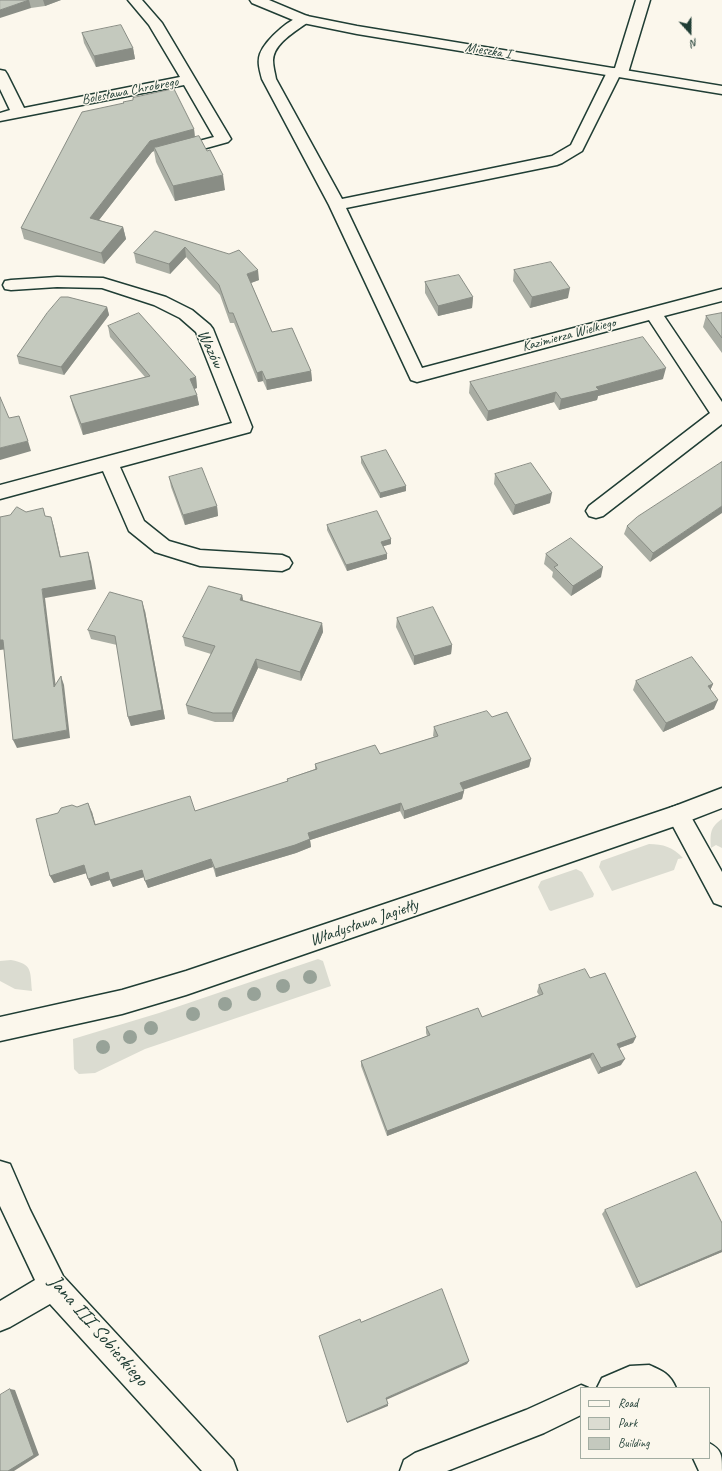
<!DOCTYPE html>
<html>
<head>
<meta charset="utf-8">
<style>
	body { margin:0 }
	#map { position:relative; width:722px; height:1471px; overflow:hidden; background:#fbf7ec; font-family:Caveat,sans-serif }
	canvas { display:block }
	.legend { position:absolute; left:580px; top:1387px; width:130px; height:72px; box-sizing:border-box; background:#fbf7ec; border:1px solid #a3ada2; margin:0; padding:5px 7px; list-style:none; font-size:12px; color:#1f3d34 }
	.legend li { display:flex; align-items:center; gap:8px; height:20px }
	.legend b { width:20px; border:1px solid #a3ada2 }
	.north { position:absolute; left:670px; top:12px; width:40px; height:40px; -webkit-text-stroke:3px #fbf7ec; paint-order:stroke; rotate:159deg; font-size:11px; font-weight:700; line-height:16px; text-align:center; color:#1f3d34 }
	.north::after { content:''; display:block; margin:auto; width:14px; height:18px; background:#1f3d34; clip-path:polygon(50% 0,100% 100%,50% 72%,0 100%) }
</style>
</head>
<body>
<div id="map">
<canvas width="722" height="1471"></canvas>
<ul class="legend">
<li><b style="height:5px;background:#fbf7ec"></b>Road</li>
<li><b style="height:11px;background:#dbdcd1"></b>Park</li>
<li><b style="height:11px;background:#c4c9be"></b>Building</li>
</ul>
<div class="north">N</div>
</div>
<script>
const context = document.querySelector('canvas').getContext('2d');
context.lineJoin = 'round';
function paint(path, color) { context.fillStyle = color; context.fill(path, 'evenodd'); }
function strokePath(path, color, width, dash) { context.strokeStyle = color; context.lineWidth = width; context.lineCap = dash ? 'butt' : 'round'; context.setLineDash(dash || []); context.stroke(path); }
function write(font, color, halo, rows, align = 'center') {
  context.font = font + ' Caveat,sans-serif'; context.lineWidth = 3; context.setLineDash([]); context.textBaseline = 'middle'; context.strokeStyle = halo; context.fillStyle = color; for (const [text, x, y, turn = 0] of rows) {
    context.save(); context.translate(x, y); context.rotate((+turn || 0) * Math.PI / 180); context.textAlign = isNaN(turn) ? turn : align; if (halo) context.strokeText(text, 0, 0); context.fillText(text, 0, 0); context.restore();
  }
}
const green = new Path2D(`
	M722,819V848L716,845L711,848C710,834 710,827 722,819Z
	M649,844C663,844 673,847 683,858L678,859L674,870L612,891L599,867L601,861Z
	M576,869L582,872L594,894L593,897L551,911L549,910L538,887L541,881Z
	M318,959L323,961L331,986L145,1049L95,1073L79,1074L74,1069L73,1039L159,1013Z
	M11,960C33,964 30,971 32,991L15,989L0,981V961Z`);
const minor = new Path2D(`
	M128,0H142L162,23L231,139L228,142L174,157L169,155L166,152L169,149L214,137L184,85L0,121V113L10,110L0,89V70L5,71L7,74L24,108L180,77L149,25Z
	M636,0H650L628,73L626,76L619,77L582,151L562,163L557,165L346,208L422,368L722,289V301L664,316L722,402V424L603,516L596,518L589,516L586,511L589,506L710,413L649,320L417,382L411,380L329,205L262,79C260,71 257,62 260,54C265,40 294,13 308,16L310,19L308,22C295,32 274,43 273,60C273,67 275,73 276,79L342,199L552,156L571,145L607,72L609,69L615,68Z
	M57,277L103,278L166,297L192,310L210,325L213,329L252,427L250,432L120,467L144,521L169,541L200,550L282,555L289,558L292,563L289,568L282,571L200,566L155,552L129,531L103,471L0,499V485L232,423L196,332L180,318L154,305L102,288L57,287L11,290L5,289L3,285L5,281L11,280Z
	M678,805L686,808L722,872V906L714,903L667,815L670,808Z
	M0,1161L10,1164L30,1210L63,1276L233,1460L237,1471H202L50,1304L10,1327L0,1331V1301L35,1280L0,1206Z
	M649,1365C663,1371 670,1374 676,1388H597L602,1378L630,1366Z
	M581,1385L588,1388H581V1415L544,1433L447,1471H400L404,1460L415,1453L526,1410Z
	M709,1443C722,1450 722,1455 722,1471H699L693,1458H709Z`);
const tertiary = new Path2D(`
	M250,0H269L307,16L357,26L722,86V94L357,34L298,22L252,3Z
	M722,788V808L678,825L186,995L122,1014L0,1041V1017L122,990L186,971L675,806Z`);
const trees = [
	[310,977],
	[283,986],
	[254,994],
	[225,1004],
	[193,1014],
	[151,1028],
	[130,1037],
	[103,1047]
];
const wall = new Path2D(`
	M0,0H61L45,6L31,8Z
	M82,33L133,48L135,59L96,67L84,43Z
	M133,98L194,129L195,137L225,190L175,201L156,162L154,151L152,152L99,220L123,227L126,239L104,264L24,239L21,228L124,103L133,100Z
	M155,231L259,280L251,283L272,332L311,371L312,381L267,390L263,381L258,382L234,323H230L220,295L186,257L170,274L136,263L134,253Z
	M514,270L568,298L530,308L513,281Z
	M425,282L473,297L472,308L438,316L425,293Z
	M107,307L109,315L64,375L19,364L17,356Z
	M722,313V353L703,327L706,316Z
	M108,326L196,377L197,388L194,389L197,395L199,405L83,435L73,407L70,396L145,377L110,337Z
	M663,379L598,396L597,400L559,410L554,402L487,421L469,393L470,382Z
	M361,457L406,486V491L380,498L361,463Z
	M722,462L650,562L624,534L627,526Z
	M495,474L550,503L513,515L494,484Z
	M169,477L217,506L218,516L185,525L171,487Z
	M327,525L391,539V544L383,546L387,559L347,571L327,530Z
	M546,554L601,577L571,596L552,577L553,572L544,564Z
	M242,595L243,600L322,623L323,632L301,681L258,668L233,722H215L188,714L186,705L211,654L185,646L183,637Z
	M145,611L165,719L131,726L128,717L117,645L91,639L88,630Z
	M397,618L452,645L451,654L414,665L396,627Z
	M636,681L713,684L710,690L714,709L663,732L633,690Z
	M492,717L531,759L529,767L463,790L464,791L462,799L404,819L400,811L310,840L311,847L296,853L216,877L213,867L148,888L144,877L113,887L110,880L91,886L86,873L54,883L50,876L58,813L77,807L92,812L95,824L195,811L287,782V779L315,769V764L380,754L434,737L433,736L434,727Z
	M590,978L636,1037L633,1043L619,1048L621,1065L598,1074L590,1058L387,1136L361,1066V1061L427,1036L426,1033V1027L482,1017L539,995L537,992L539,985Z
	M605,1210L722,1252L636,1288L602,1214Z`);
const shadedWall = new Path2D(`
	M29,0L31,8L0,18V10Z
	M43,0H61L45,6Z
	M133,48L135,59L96,67L94,56Z
	M194,129L195,140L156,151L154,147V151L152,152L92,229L90,218L150,141Z
	M223,175L225,190L175,201L173,186Z
	M123,227L126,239L104,264L101,253Z
	M185,247L186,257L170,274L169,264Z
	M258,270L259,280L248,284L247,274Z
	M570,288L568,298L530,308L532,297Z
	M473,297L472,308L438,316V306Z
	M107,307L109,315L64,375L61,367Z
	M666,368L663,379L598,396L597,400L559,410L561,399L596,387Z
	M262,371L263,381L258,382L257,373Z
	M311,371L312,381L267,390L266,380Z
	M196,377L197,388L191,390L190,379Z
	M556,392L554,402L487,421L488,411Z
	M197,395L199,405L83,435L81,424Z
	M28,441L31,451L0,460V448Z
	M406,486V491L380,498V493Z
	M552,493L550,503L513,515L515,505Z
	M217,506L218,516L185,525L183,515Z
	M722,506V513L650,562L653,553Z
	M51,517L54,527L63,567L60,557Z
	M391,539V544L381,547V542Z
	M88,552L91,562L96,589L45,598L57,696L54,687L42,589Z
	M387,554V559L347,571L346,565Z
	M603,567L601,577L571,596L573,586Z
	M242,595L244,604L240,600Z
	M142,601L145,611L165,719L131,726L128,717Z
	M322,623L323,632L301,681L300,672Z
	M0,640H3L7,649L0,650Z
	M452,645L451,654L414,665V656Z
	M256,659L258,668L233,722L232,713Z
	M61,676L64,685L70,738L17,748L13,740L67,730Z
	M713,684L709,693L708,686Z
	M718,700L714,709L663,732L666,723Z
	M531,759L529,767L459,791L460,783Z
	M464,791L462,799L404,819V811Z
	M88,803L92,812L98,833L95,825Z
	M401,803L400,811L310,840L311,847L296,853L216,877L215,869L308,833Z
	M211,859L213,867L148,888L145,881Z
	M84,865L87,873L54,883L50,876Z
	M142,870L144,877L113,887L110,880L91,886L88,879L108,872Z
	M636,1037L633,1043L614,1050L617,1044Z
	M593,1053L590,1058L387,1136V1131Z
	M625,1059L621,1065L598,1074L601,1068Z
	M722,1250V1252L636,1288L640,1285Z
	M469,1361L467,1364L386,1400V1398Z
	M10,1389L15,1390L39,1455L14,1471H8Z
	M388,1404V1406L347,1423V1422Z`);
const building = new Path2D(`
	M0,0H29L0,10Z
	M121,25L133,48L94,56L82,33Z
	M174,89L194,129L150,141L90,218L123,227L101,253L21,228L82,112L124,103L123,102L133,100V98Z
	M199,136L207,151L210,150L223,175L173,186L154,147H156Z
	M155,231L229,254L239,250L258,270L247,274L272,332L292,328L311,371L266,380L262,371L257,373L233,313H229L219,285L185,247L169,264L134,253Z
	M551,262L570,288L532,297L514,270Z
	M459,275L473,297L438,306L425,282Z
	M61,297H68L107,307L61,367L17,356L47,313Z
	M139,313L196,377L190,379L197,395L81,424L70,396L150,376L108,326Z
	M722,313V338L706,316Z
	M643,337L666,368L596,387L599,390L561,399L556,392L488,411L470,382Z
	M0,397L9,418L19,416L28,441L0,448Z
	M386,450L406,486L380,493L361,457Z
	M722,462V506L653,553L627,526L637,517Z
	M531,463L552,493L515,505L495,474Z
	M202,468L217,506L183,515L169,477Z
	M17,507L26,512L43,508L45,516L51,517L60,557L88,552L93,580L42,589L54,687L61,676L67,730L13,740L3,640H0V517L10,515Z
	M377,511L391,539L381,542L387,554L346,565L327,525Z
	M571,538L603,567L573,586L554,567L558,565L546,554Z
	M209,586L242,595L240,600L322,623L300,672L256,659L232,713H213L186,705L215,646L183,637Z
	M110,592L142,601L162,710L128,717L115,636L88,630Z
	M433,607L452,645L414,656L397,618Z
	M692,657L713,684L708,686L718,700L666,723L636,681Z
	M487,711L492,717L507,712L531,759L460,783L464,791L404,811L401,803L308,833L310,839L295,845L215,869L211,859L145,881L142,870L110,880L108,872L88,879L84,865L50,876L36,819L58,813L61,808L72,805L77,807L88,803L95,825L190,796L195,811L288,781L287,779L317,769L315,764L375,745L380,754L438,736L434,727Z
	M585,969L590,978L605,973L636,1037L617,1044L625,1059L601,1068L593,1053L387,1131L361,1061L430,1035L426,1027L478,1008L482,1017L543,994L539,985Z
	M696,1172L722,1223V1250L640,1285L605,1210Z
	M442,1289L469,1361L386,1398L388,1404L347,1422L319,1336L360,1319L361,1322Z
	M10,1389L34,1455L8,1471H0V1395Z`);
const farStreetnames = [
	["Mieszka I",488,51,9],
	["Bolesława Chrobrego",130,91,-11],
	["Kazimierza Wielkiego",569,335,-15]
];
const streetNames = [
	["Wazów",210,349,64],
	["Władysława Jagiełły",364,923,-19]
];
const nearStreetnames = [
	["Jana III Sobieskiego",98,1331,49]
];
paint(green, '#dbdcd1');
strokePath(minor, '#1f3d34', 3);
strokePath(tertiary, '#1f3d34', 3);
paint(minor, '#fbf7ec');
paint(tertiary, '#fbf7ec');
context.fillStyle = '#97a298';
for (const [x, y] of trees) { context.beginPath(); context.arc(x, y, 7, 0, 2 * Math.PI); context.fill(); }
paint(wall, '#a9ada3');
paint(shadedWall, '#898d85');
paint(building, '#c4c9be');
strokePath(building, '#898d85', 1);
write('14px', '#1f3d34', '#fbf7ec', farStreetnames);
write('17px', '#1f3d34', '#fbf7ec', streetNames);
write('20px', '#1f3d34', '#fbf7ec', nearStreetnames);
</script>
</body>
</html>
